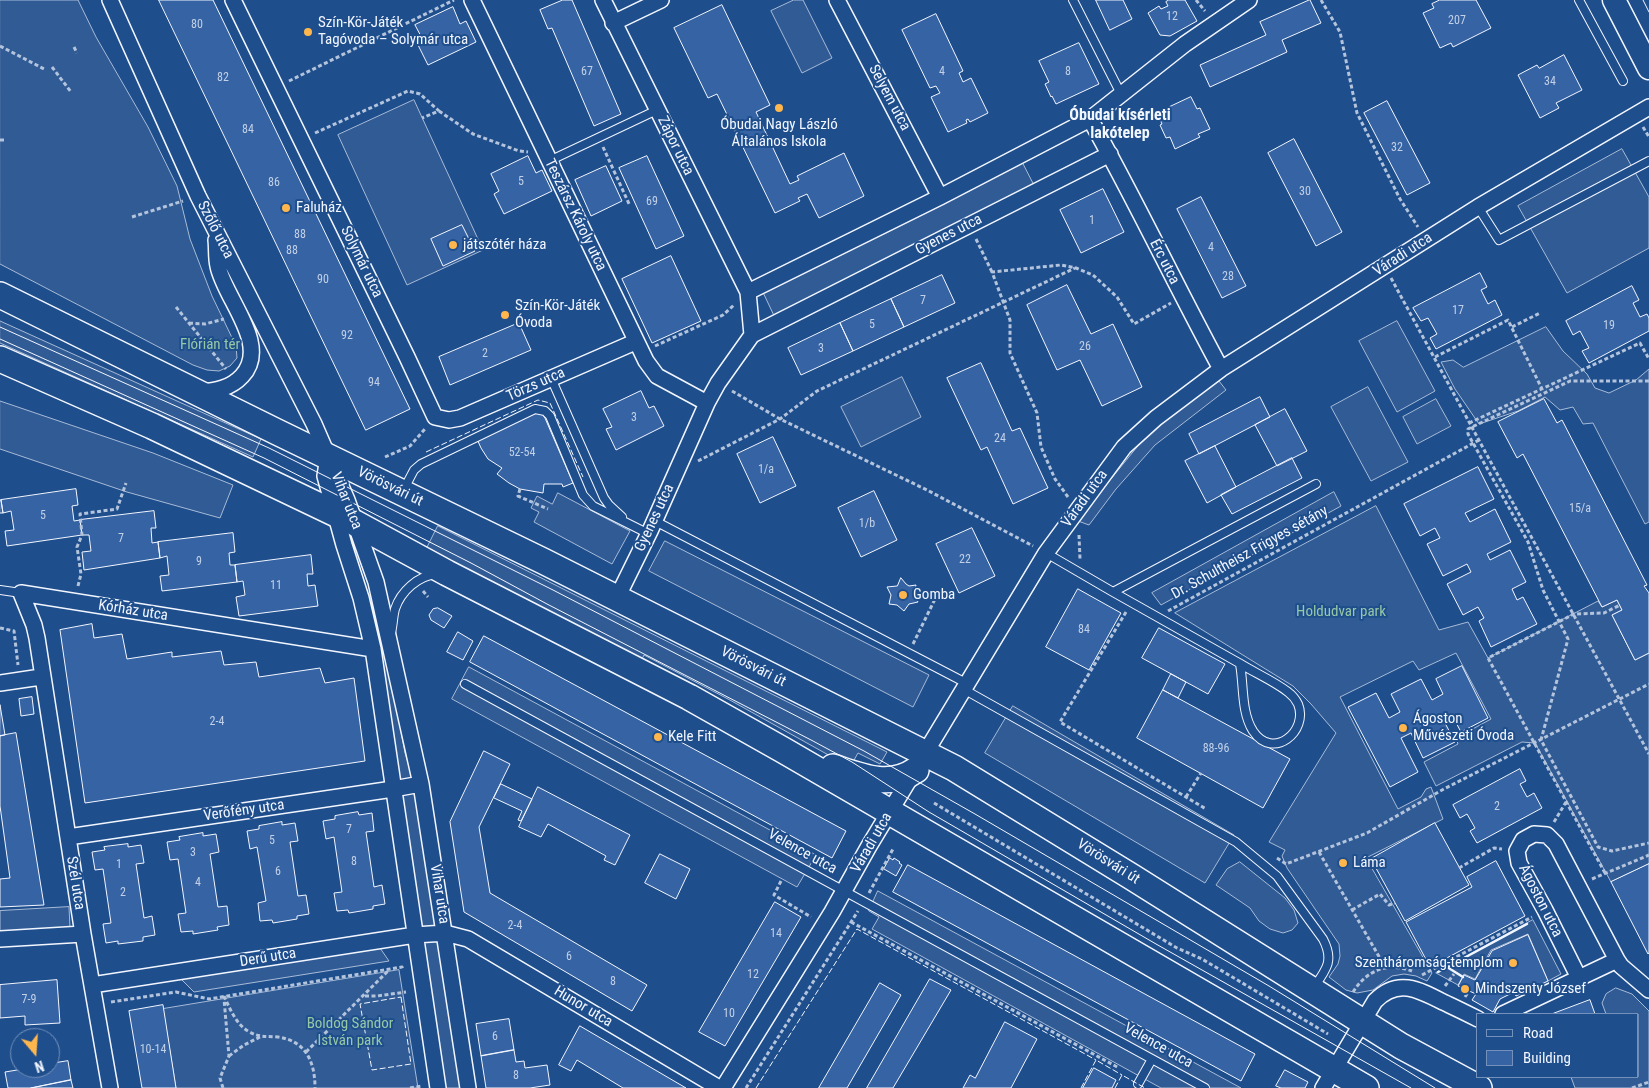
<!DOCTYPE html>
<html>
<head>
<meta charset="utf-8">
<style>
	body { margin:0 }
	#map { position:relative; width:1649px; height:1088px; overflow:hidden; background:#1f4e8c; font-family:"Roboto Condensed",sans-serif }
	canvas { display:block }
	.legend { position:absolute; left:1476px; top:1013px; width:162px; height:65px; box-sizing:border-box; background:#1f4e8c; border:1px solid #7391ba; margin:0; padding:6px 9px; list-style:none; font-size:15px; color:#f2f6ff }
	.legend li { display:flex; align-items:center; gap:10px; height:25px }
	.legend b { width:25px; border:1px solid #7391ba }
	.north { position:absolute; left:10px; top:1028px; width:50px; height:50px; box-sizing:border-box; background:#1f4e8c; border:1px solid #7391ba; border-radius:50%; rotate:162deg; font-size:14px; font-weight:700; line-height:20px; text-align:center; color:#f2f6ff }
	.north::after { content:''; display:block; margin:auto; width:18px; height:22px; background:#ffb74d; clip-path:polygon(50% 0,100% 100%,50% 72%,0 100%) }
</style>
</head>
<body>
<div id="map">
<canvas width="1649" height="1088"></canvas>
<ul class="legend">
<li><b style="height:6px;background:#1f4e8c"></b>Road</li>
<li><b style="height:14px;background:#3563a3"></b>Building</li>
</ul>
<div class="north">N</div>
</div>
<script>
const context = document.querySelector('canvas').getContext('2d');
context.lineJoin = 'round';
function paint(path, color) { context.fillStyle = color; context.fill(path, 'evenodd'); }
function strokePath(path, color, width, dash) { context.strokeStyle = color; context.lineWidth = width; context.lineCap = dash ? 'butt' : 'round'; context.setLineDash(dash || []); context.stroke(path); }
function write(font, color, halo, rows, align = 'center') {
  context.font = font + ' "Roboto Condensed",sans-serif'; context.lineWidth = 4; context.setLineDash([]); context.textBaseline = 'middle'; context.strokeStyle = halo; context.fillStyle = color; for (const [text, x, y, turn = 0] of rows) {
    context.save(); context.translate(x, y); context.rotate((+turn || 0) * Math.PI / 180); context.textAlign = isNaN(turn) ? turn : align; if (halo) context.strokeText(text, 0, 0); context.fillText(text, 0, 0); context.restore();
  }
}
const built = new Path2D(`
	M0,0H78L96,37L148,127L177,186L190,239L212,296L236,346L237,358L230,366L219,371L207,370L193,365L0,264Z
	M794,0H803L832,58L802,73L771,11Z
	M414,100L483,250L407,285L338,135Z
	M1622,149L1649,197V248L1567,293L1518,206Z
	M1019,156L1037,191L777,322L760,286Z
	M0,321L261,439L253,457L0,343Z
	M1397,321L1435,391L1397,412L1359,341Z
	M1546,327L1563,351L1587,374L1595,388L1609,393L1636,380L1649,369V522L1645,524L1593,423L1583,424L1573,407L1560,410L1545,397L1518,411L1479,424L1455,389L1441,362L1453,360L1463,367Z
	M902,377L921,417L861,447L841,407Z
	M1219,381L1226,390L1155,445L1116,489L1089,525L1078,521L1106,485L1146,436Z
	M1368,387L1408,462L1371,481L1331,407Z
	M1436,399L1451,426L1417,444L1403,417Z
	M0,401L153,453L233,485L220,518L127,492L0,449Z
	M1334,492L1341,506L1161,605L1152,593Z
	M558,493L630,531L612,564L534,522L539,512L531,508L537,496L552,504Z
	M1376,506L1439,630L1468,622L1488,658L1598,601L1602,607L1617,600L1622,610L1612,615L1635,660L1649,653V864L1611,882L1535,743L1522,742L1436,786L1424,762L1458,744L1456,738L1491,719L1456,653L1419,670L1413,661L1340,697L1398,809L1421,797L1426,789L1431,787L1443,819L1366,858L1432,973L1427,981L1416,976L1404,974L1392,976L1373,990L1357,993L1346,990L1329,977L1338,964L1340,956L1339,944L1287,868L1282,856L1285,850L1269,842L1336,733L1311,704L1293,686L1175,613Z
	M438,526L887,752L880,764L858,753L850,767L728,699L644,655L642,659L427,548Z
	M665,541L929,675L913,707L649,571Z
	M383,633L405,753L420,799L464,1088H444L373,634Z
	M469,667L816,855L797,887L452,699Z
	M1013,706L1234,835L1205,883L985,753Z
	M1240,862L1285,898L1294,910L1298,923L1292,930L1283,933L1270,929L1259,921L1250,908L1216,885L1227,869Z
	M878,891L1241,1088H1161L872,929L879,917L869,911Z
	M69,907L70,928L0,932V911Z
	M1533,920L1561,974L1548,981L1528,934L1491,950L1475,979L1464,974L1458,985L1436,973Z
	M380,948L389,961L194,992L181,979Z
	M399,970L418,1088H176L163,1009Z
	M1616,988L1632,994L1649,1011V1088H1575L1571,1077H1638V1014H1606L1602,1003L1606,994Z`);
const building = new Path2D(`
	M159,0H213L410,409L366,430Z
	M563,0H572L621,114L594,126L552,28L548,29L540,10Z
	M1096,0H1123L1132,19L1110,30Z
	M1169,0H1185L1197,21L1170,36L1160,35L1148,13L1159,6L1161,9L1168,6L1166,2Z
	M1310,0L1321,23L1282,40L1287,52L1210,87L1200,65L1266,35L1260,22Z
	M1440,0H1476L1491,28L1453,47L1451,43L1440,48L1423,13L1434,8L1432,4Z
	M722,5L770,105L756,112L790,184L799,180L797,176L844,153L864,196L819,218L807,194L798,198L800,201L775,213L717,94L708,98L674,28Z
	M453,7L460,24L466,21L476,42L428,65L418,45L424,42L415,25Z
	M936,14L963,71L959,73L963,82L971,78L988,113L970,122L968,119L966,120L967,123L948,132L931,97L940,93L936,86L930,88L902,30Z
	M1079,43L1099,84L1056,104L1052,96L1051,97L1045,84L1049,82L1039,61Z
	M1564,55L1582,90L1556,103L1559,108L1540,118L1518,75L1537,65L1539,68Z
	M1191,97L1197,109L1200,108L1210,129L1198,134L1200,137L1175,149L1170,137L1166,138L1160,125L1162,124L1157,113Z
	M1387,101L1430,183L1407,195L1364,113Z
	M1294,139L1342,232L1316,246L1268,153Z
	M528,156L536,173L542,170L552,191L504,214L494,194L499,191L491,174Z
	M647,156L684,236L656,249L619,168Z
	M606,166L622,201L591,216L575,180Z
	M1103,189L1124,232L1081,253L1060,210Z
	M1201,197L1246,286L1222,298L1177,209Z
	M462,225L475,251L443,266L431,239Z
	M671,256L701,321L652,343L622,279Z
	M1480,273L1487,287L1481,290L1488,304L1495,300L1502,315L1436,349L1430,338L1437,334L1428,318L1421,321L1413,308Z
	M942,275L955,303L904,327L891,299Z
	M1067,285L1091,334L1113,324L1142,387L1102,406L1080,360L1057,370L1027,305Z
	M1632,286L1639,300L1633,303L1640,317L1647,314L1649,318V331L1589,363L1582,351L1589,348L1580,331L1573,335L1566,321Z
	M891,299L904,327L853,351L840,323Z
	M519,323L531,350L450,385L439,357Z
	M840,323L853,351L801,375L788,348Z
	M981,363L1012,431L1020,428L1048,488L1013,504L987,447L981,450L947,378Z
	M641,391L649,408L654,406L664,426L616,450L606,429L612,427L603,409Z
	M1260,397L1270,417L1199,454L1189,434Z
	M1544,399L1557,423L1562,420L1647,585L1644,586L1649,593V653L1635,660L1612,615L1622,610L1617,600L1602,607L1523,454L1517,458L1498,422Z
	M1285,409L1307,451L1277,466L1255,425Z
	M537,413L542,414L545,418L573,483L563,487L562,484H544L543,493L520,489L509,483L497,474L502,468L488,459L481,448L477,439Z
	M773,437L796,486L760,503L737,454Z
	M1215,446L1236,487L1207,503L1185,461Z
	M1292,458L1302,478L1232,514L1221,495Z
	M1478,467L1494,499L1465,513L1470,522L1495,509L1511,542L1487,554L1490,560L1510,550L1526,582L1512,589L1517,600L1523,597L1537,624L1491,647L1479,621L1484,618L1478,607L1463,615L1447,584L1471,572L1467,564L1443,576L1427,544L1440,538L1435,528L1420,536L1404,504Z
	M76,489L78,505L72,506L74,521L80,520L82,535L7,546L5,531L14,530L11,511L3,513L1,500Z
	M874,491L897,540L861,557L838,508Z
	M0,500H1L3,513H0Z
	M154,511L156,528H151L152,543L158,542L160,558L84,570L82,552L91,551L89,535H82L80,520Z
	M972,528L995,576L959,593L936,544Z
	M233,533L235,552L229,553L230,565H235L237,582L162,591L160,576L169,575L167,556L160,558L158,542Z
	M311,555L313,574H307L308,586L315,585L318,606L239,616L236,597L245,595L243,581L237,582L235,565Z
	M901,578L906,584L909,586L916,585L914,594L918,602L909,604L904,611L897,605L889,604L891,595L887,587L897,586Z
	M1078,589L1121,613L1089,670L1046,647Z
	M438,608L452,616L444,628L431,620L429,615L433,609Z
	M92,624L94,638L122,634L127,659L172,652V657L221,651L224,665L256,662L259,677L320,668L325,683L354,678L365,761L85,803L60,630Z
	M1159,628L1225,664L1208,694L1142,658Z
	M458,632L473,641L463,660L447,652Z
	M484,636L846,831L832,858L470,662Z
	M1462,666L1488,718L1461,732L1454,719L1445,723L1455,742L1423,758L1411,733L1401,738L1418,772L1390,787L1348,707L1376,693L1389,718L1400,712L1391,694L1421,679L1432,700L1443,694L1436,679Z
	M1171,674L1186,682L1178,698L1163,690Z
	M1163,690L1290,759L1263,808L1137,738Z
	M32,697L34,714L21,716L19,699Z
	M0,705L5,735L0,736Z
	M16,733L44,905L0,907V879L10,878L0,806V736Z
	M484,751L510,764L479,827L490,893L647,985L632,1011L464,912L450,822Z
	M1520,769L1526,781L1520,784L1527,797L1534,793L1542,808L1477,843L1470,831L1475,828L1467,814L1460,818L1453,805Z
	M501,784L532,799L521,821L518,820L522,811L494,798Z
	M538,787L630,835L615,865L604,860L606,856L548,824L541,837L519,827Z
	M358,812L359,815L372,813L374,831L366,832L374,887L382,885L385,904L373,906V909L349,913L348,910L337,911L334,893L342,892L334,837L326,839L323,821L335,819V816Z
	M282,822V825L295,823L298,841L290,842L298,896L306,895L309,914L297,916V919L273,923L272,920L260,921L258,903L266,901L257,847L250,849L247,831L259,829V826Z
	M1435,823L1469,885L1405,921L1371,859Z
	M203,833V836L216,834L219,852L210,854L218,907L227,906L229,925L217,927L218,930L193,934V931L181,932L178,914L186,913L178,859L170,860L167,842L180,840L179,837Z
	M128,844V847L141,845L144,863L136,864L144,918L152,916L155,935L143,937V941L118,944V941L106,943L103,924L111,923L103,869L95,870L92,852L105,850L104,847Z
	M660,854L690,869L676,899L645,883Z
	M890,858L893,860L894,858L900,862L899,863L902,865L896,876L884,869Z
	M1496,861L1525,916L1430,967L1406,922L1472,887L1467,877Z
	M1649,864V953L1648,954L1611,882Z
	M908,865L1255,1054L1241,1081L893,892Z
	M775,902L801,917L725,1046L699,1032Z
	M1528,935L1548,981L1516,996L1514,992L1500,999L1493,1012L1472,1000L1476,994L1458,986L1464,975L1475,980L1492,951Z
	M930,979L951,990L893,1088H867Z
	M57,980L60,1023L25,1025V1016L0,1018V985Z
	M880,983L901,995L847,1088H819Z
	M1590,1000L1595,1014H1552Z
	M163,1005L176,1088H142L129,1011Z
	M509,1019L514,1050L481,1056L476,1024Z
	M1005,1022L1037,1039L1011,1088H963L970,1075L975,1078Z
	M580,1026L686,1088H623L577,1060L571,1071L559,1065Z
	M514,1050L516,1062L524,1061L525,1068L547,1065L550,1085L530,1088H486L481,1056Z
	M68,1061L71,1080L31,1088H8L5,1072L29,1068H50V1064Z
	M1094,1068L1116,1080L1112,1088H1083Z
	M1285,1070L1308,1082L1305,1088H1281L1276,1086Z
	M71,1080L73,1088H31Z`);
const path = new Path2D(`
	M1196,0L1205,11
	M1321,0L1340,32L1357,113L1400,199L1418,227
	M0,46L46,70
	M74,47L77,53
	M52,67L71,92
	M289,81L454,0
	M439,111L473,134L519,151L528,152
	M1643,127L1649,137
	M315,133L408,91L420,94L439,111L422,118
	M0,140H4
	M603,147L630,206
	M132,217L183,201
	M976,239L992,272
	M1391,278L1649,754
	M176,307L226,369
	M189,323L205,324L224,319
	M1512,327L1540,313
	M655,346L723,315L734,305
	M1435,357L1508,320L1542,389
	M1649,381H1570L1472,427L1468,429V434L1528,542L1543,590L1568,639L1541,740L1598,847L1612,851L1649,843
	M732,391L780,419L927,490L1033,546
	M1469,423L1640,343L1649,359
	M385,457L410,446L425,429
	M698,461L780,419L817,391L1075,268
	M520,489L518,496L548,509
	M1068,497L1055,479L1041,447L1037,413L1010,353V320L992,272L1061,265L1076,268L1093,275L1117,297L1134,324L1171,303
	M1079,535L1080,559
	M78,586L81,574L77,547L82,535L80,514L117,509L126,483
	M423,591L428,597
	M1168,611L1479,440
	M1126,612L1060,722L1206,809
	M0,628L14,631L18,665
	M913,644L936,597
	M1186,797L1201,773
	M934,803L1177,948L1202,959L1328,1034
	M1554,822L1566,802
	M1319,852L1385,967
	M1277,858L1286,864L1367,833L1442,790L1649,684
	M1459,868L1494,848L1502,849
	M1605,873L1488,658L1574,614L1604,613L1620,605
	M1592,879L1649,855
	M781,881L774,895L811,917
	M869,893L893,849
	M1352,910L1380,894L1389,905L1395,903
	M851,922L1119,1068
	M1422,975L1532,917
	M1445,986L1454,974
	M1353,992C1367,970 1387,962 1412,971
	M224,996C230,1009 236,1024 248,1031C259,1038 267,1036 278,1037C306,1041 315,1062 315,1088
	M365,996H377L406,992
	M1465,997L1469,991
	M111,1002L176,992L209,999L402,967L403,970
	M306,1052L389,970
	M229,1056L244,1045L260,1037
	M223,1088L220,1078L229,1056L224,999
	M410,1088L422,1086
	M746,1088L858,911
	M1632,1088L1649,1082`);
const lane = new Path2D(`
	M1073,0L1121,94
	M1579,0L1623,81
	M549,161L657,110
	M1478,207L1499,240L1649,161
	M551,378L604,498L609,505L622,517
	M404,489L414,470L421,464L535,409L545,411L550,416L583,495L593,506L649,534
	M655,521L968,684
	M1046,553L1113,592L1316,484
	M0,590L21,593
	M1113,592C1155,616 1197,639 1239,663C1255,673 1274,681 1288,692C1292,695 1296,700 1298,704C1309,731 1273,761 1253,731C1241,712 1244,686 1240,664
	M391,633C393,625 393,616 395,609C401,591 418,576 436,574
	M465,684L1205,1088
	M965,690L1236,842L1277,876L1323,939C1334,960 1327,969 1314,987
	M1138,1084L1152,1059`);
const street = new Path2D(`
	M110,0L198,196L314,424L347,500L376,582L421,784L468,1088
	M233,0L407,357L435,417L449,420L460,418L635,342
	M472,0L646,361L657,376L707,403
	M603,0L748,292L752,335
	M837,0L940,197
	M613,23L661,0
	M1090,119C1136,201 1176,286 1221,369
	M748,292L940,197L1090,119L1185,44L1249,0
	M200,392C216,391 231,388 242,376C271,345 224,298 218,266C216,258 217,248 216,240
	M328,457L325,476L344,545L361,598L373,649L438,1088
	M21,593L34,625L37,638L83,934L110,1088
	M21,593L373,649
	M617,598L650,531L707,403L718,383L752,335L1110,154
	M0,683L41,677
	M68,837L393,789L421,784
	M0,939L83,934
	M1579,978L1545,910L1519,863L1517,851L1523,840L1534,834L1547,835L1556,844L1617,960
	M92,985L415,935L445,933L468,939L719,1088
	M1503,1014L1617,960L1621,966L1649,990
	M723,1088L832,912L869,846L1046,553L1124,447L1156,418L1221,369L1478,207L1649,107
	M1323,1088L1375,1001C1397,978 1418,989 1443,1002C1454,1007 1466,1013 1478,1019`);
const secondary = new Path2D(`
	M1614,0L1649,68`);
const primary = new Path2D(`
	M0,295L277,432L543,561L954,768L1132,877L1401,1046L1479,1088
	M0,359L152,426L355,523L447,573L689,697L783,750L1366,1088
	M833,767C860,776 889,789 916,770`);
const tram = new Path2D(`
	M1643,0L1649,12
	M0,327L269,448L553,590L864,751L975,814L1269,986L1435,1088
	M0,339L264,458L471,563L547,604L813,741L852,762L929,812L1156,944L1411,1088`);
const fence = new Path2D(`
	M426,452L538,400L550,403L583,477
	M401,997L411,1064L372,1070L360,1004Z
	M756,1088L857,929L1096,1060
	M1081,1088L1096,1060L1122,1075
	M1115,1088L1122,1075L1145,1088`);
const wall = new Path2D(`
	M1447,967L1463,977
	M1438,972L1527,924`);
const markers = [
	[308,32,5,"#ffb74d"],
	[779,108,5,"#ffb74d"],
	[286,208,5,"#ffb74d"],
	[453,245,5,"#ffb74d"],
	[505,315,5,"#ffb74d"],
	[903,595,5,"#ffb74d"],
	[1403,728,5,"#ffb74d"],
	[658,737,5,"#ffb74d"],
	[1343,863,5,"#ffb74d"],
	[1513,963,5,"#ffb74d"],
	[1465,989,5,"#ffb74d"]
];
const numberNames = [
	["12",1172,17],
	["207",1457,21],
	["80",197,25],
	["67",587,72],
	["4",942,72],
	["8",1068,72],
	["82",223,78],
	["34",1550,82],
	["84",248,130],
	["32",1397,148],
	["5",521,182],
	["86",274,183],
	["30",1305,192],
	["69",652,202],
	["1",1092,221],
	["88",300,235],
	["4",1211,248],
	["88",292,251],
	["28",1228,277],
	["90",323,280],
	["7",923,301],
	["17",1458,311],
	["5",872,325],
	["19",1609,326],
	["92",347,336],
	["26",1085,347],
	["3",821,349],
	["2",485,354],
	["94",374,383],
	["3",634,418],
	["24",1000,439],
	["52-54",522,453],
	["1/a",766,470],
	["15/a",1580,509],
	["5",43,516],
	["1/b",867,524],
	["7",121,539],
	["22",965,560],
	["9",199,562],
	["11",276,586],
	["84",1084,630],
	["2-4",217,722],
	["88-96",1216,749],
	["2",1497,807],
	["7",349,830],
	["5",272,841],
	["3",193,853],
	["8",354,862],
	["1",119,865],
	["6",278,872],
	["4",198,883],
	["2",123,893],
	["2-4",515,926],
	["14",776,934],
	["6",569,957],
	["12",753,975],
	["8",613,982],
	["7-9",29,1000],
	["10",729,1014],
	["6",495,1037],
	["10-14",153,1050],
	["8",516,1076]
];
const poiNames = [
	["Szín-Kör-Játék",318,23],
	["Tagóvoda – Solymár utca",318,40],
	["Óbudai Nagy László",779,125,"center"],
	["Általános Iskola",779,142,"center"],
	["Faluház",296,208],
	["játszótér háza",463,245],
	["Szín-Kör-Játék",515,306],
	["Óvoda",515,323],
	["Gomba",913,595],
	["Ágoston",1413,719],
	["Művészeti Óvoda",1413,736],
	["Kele Fitt",668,737],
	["Láma",1353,863],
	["Szentháromság-templom",1503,963,"right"],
	["Mindszenty József",1475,989]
];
const streetNames = [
	["Selyem utca",889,98,62],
	["Zápor utca",675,146,64],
	["Teszársz Károly utca",575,215,64],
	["Szőlő utca",215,230,63],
	["Gyenes utca",949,235,-27],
	["Váradi utca",1403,255,-33],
	["Solymár utca",361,262,64],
	["Érc utca",1164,262,63],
	["Törzs utca",536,385,-24],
	["Vörösvári út",390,487,26],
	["Váradi utca",1085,499,-54],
	["Vihar utca",346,501,68],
	["Gyenes utca",655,518,-65],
	["Dr. Schultheisz Frigyes sétány",1250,553,-29],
	["Kórház utca",133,611,9],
	["Vörösvári út",753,667,27],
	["Verőfény utca",244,811,-8],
	["Váradi utca",872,843,-60],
	["Velence utca",802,852,29],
	["Vörösvári út",1108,862,32],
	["Szél utca",75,883,81],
	["Vihar utca",439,894,81],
	["Ágoston utca",1540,901,63],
	["Derű utca",268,958,-9],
	["Hunor utca",583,1007,31],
	["Velence utca",1158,1046,29]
];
const parkNames = [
	["Flórián tér",210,345],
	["Holdudvar park",1341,612],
	["Boldog Sándor",350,1024],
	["István park",350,1041]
];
const neighbourhoodNames = [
	["Óbudai kísérleti",1120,116],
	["lakótelep",1120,134]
];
paint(built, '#305b95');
strokePath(built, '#a8bbd7', 1);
paint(building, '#3563a3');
strokePath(building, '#f2f6ff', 1);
strokePath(lane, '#f2f6ff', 10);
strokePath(street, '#f2f6ff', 18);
strokePath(secondary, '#f2f6ff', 25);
strokePath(primary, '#f2f6ff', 28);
strokePath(path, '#b3c4dc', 3, [4, 2.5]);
strokePath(lane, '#1f4e8c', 8);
strokePath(street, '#1f4e8c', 15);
strokePath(secondary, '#1f4e8c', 22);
strokePath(primary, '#1f4e8c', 25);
strokePath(tram, '#f2f6ff', 1);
strokePath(fence, '#f2f6ff', 1, [6, 2.5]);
strokePath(wall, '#f2f6ff', 2.5);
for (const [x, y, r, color] of markers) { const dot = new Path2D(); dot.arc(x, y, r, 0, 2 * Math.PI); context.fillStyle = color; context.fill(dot); strokePath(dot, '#1f4e8c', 2); }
write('12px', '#c3d1e8', null, numberNames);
write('15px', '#f2f6ff', '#1f4e8c', poiNames, 'left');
write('15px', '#f2f6ff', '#1f4e8c', streetNames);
write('15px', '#97c8a6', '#1f4e8c', parkNames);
write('bold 16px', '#f2f6ff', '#1f4e8c', neighbourhoodNames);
</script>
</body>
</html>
